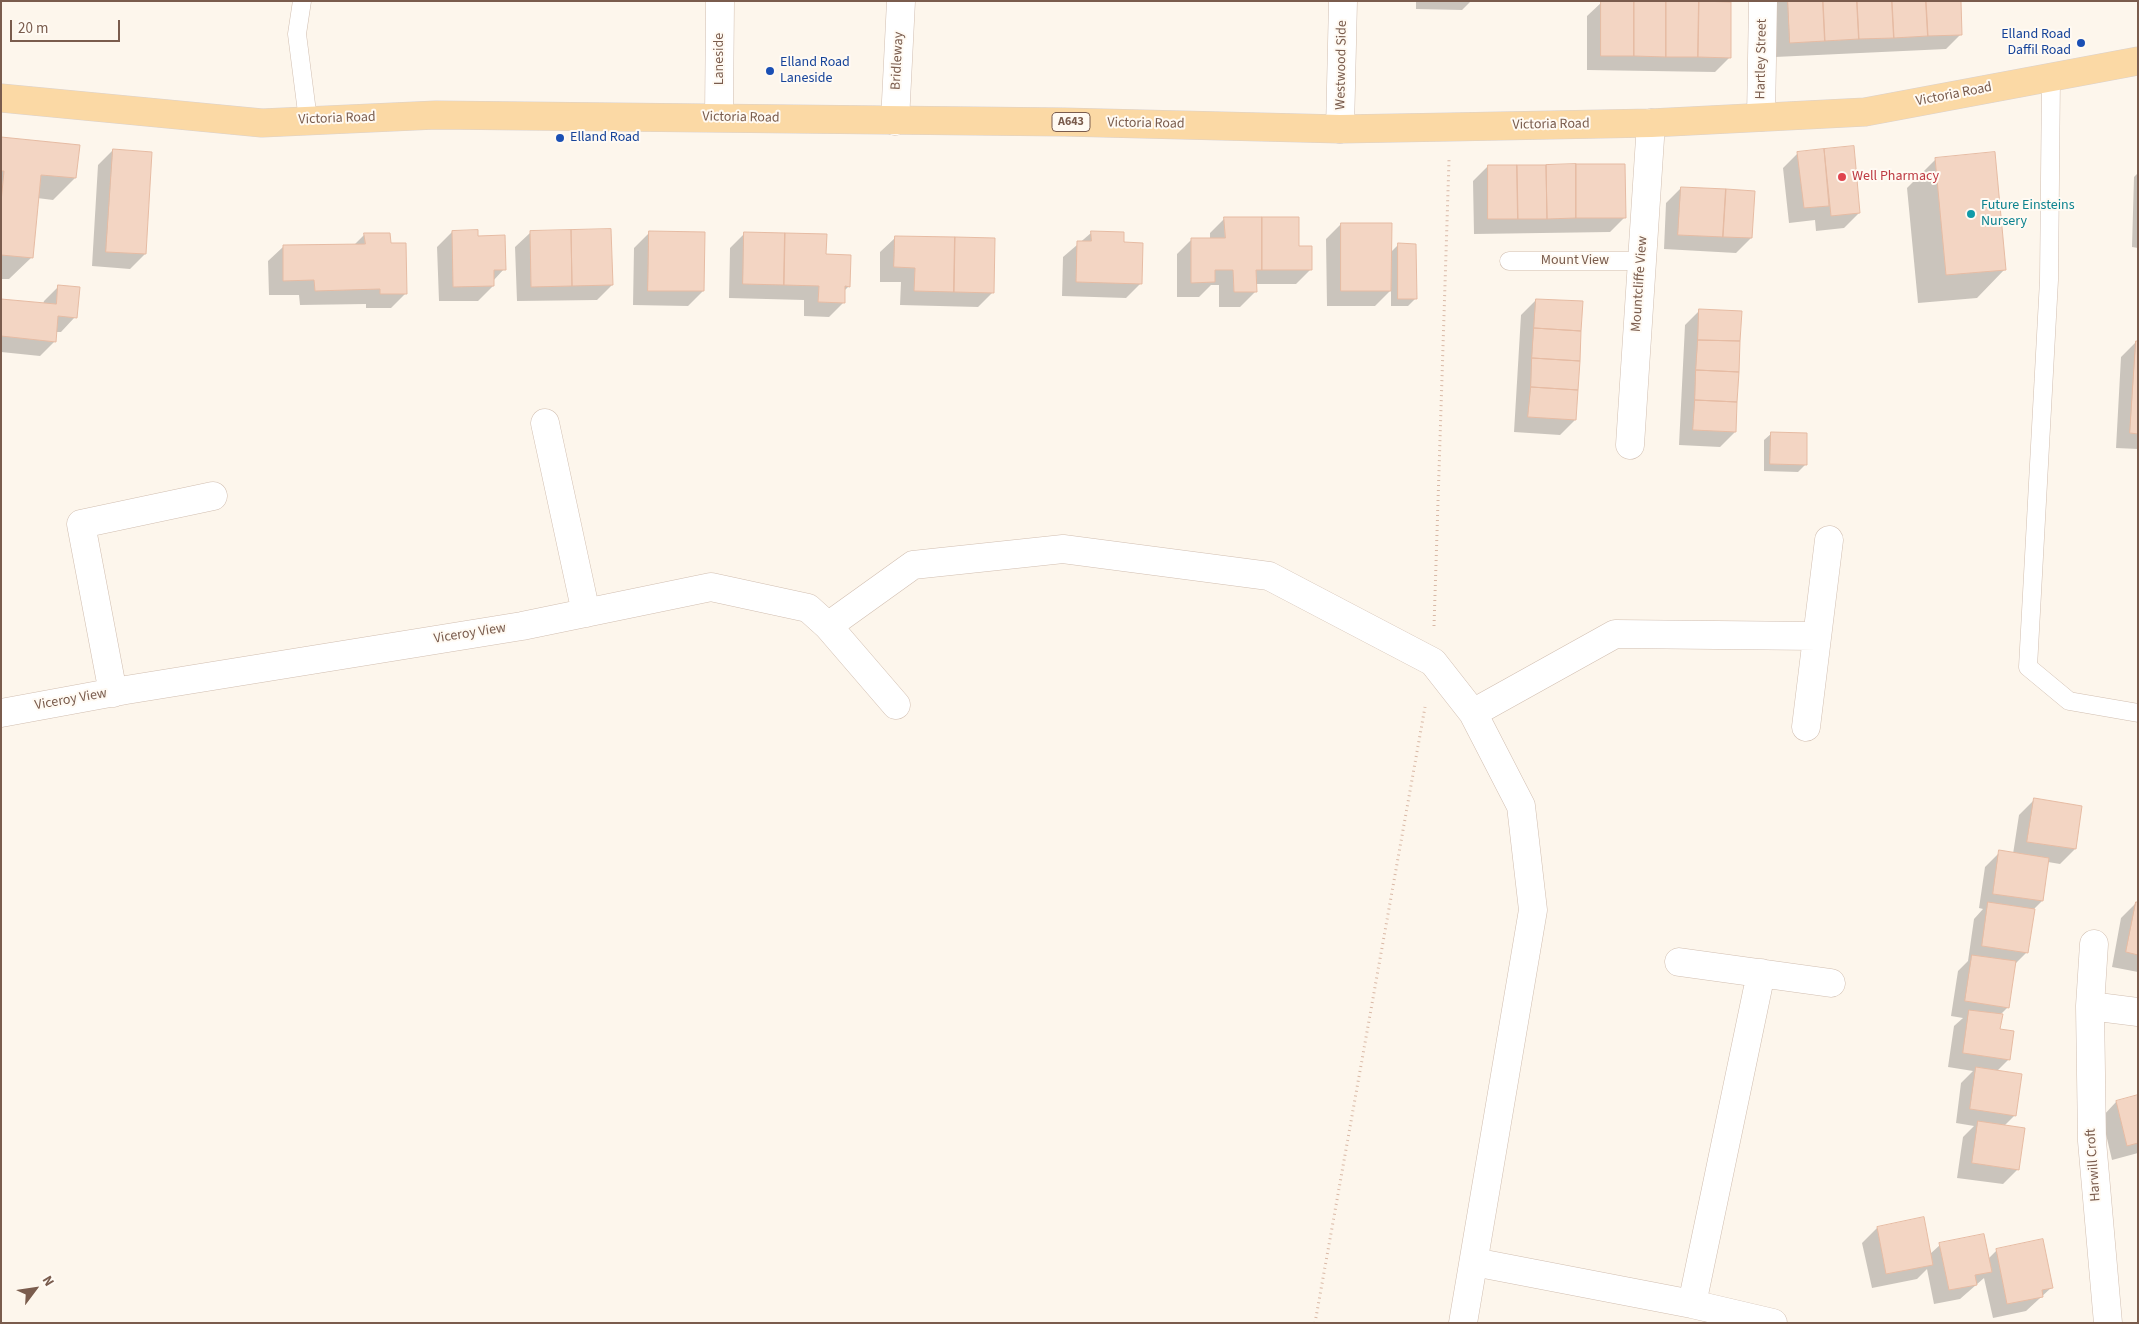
<!DOCTYPE html>
<html>
<head>
<meta charset="utf-8">
<style>
	body { margin:0 }
	#map { position:relative; width:2139px; height:1324px; overflow:hidden; background:#fdf6ec; font-family:"Source Sans 3",sans-serif }
	canvas { display:block }
	.frame { position:absolute; inset:0; border:2px solid #7a5c4d; pointer-events:none }
	.north { position:absolute; left:10px; top:1264px; width:50px; height:50px; -webkit-text-stroke:4px #fffaf3; paint-order:stroke; rotate:59deg; font-size:14px; font-weight:700; line-height:20px; text-align:center; color:#7a5c4d }
	.north::after { content:''; display:block; margin:auto; width:18px; height:22px; background:#7a5c4d; clip-path:polygon(50% 0,100% 100%,50% 72%,0 100%) }
	.scale { position:absolute; left:10px; top:20px; width:110px; height:22px; box-sizing:border-box; border:2px solid #7a5c4d; border-top:0; padding-left:6px; font-size:15px; line-height:18px; white-space:nowrap; color:#7a5c4d; -webkit-text-stroke:4px #fffaf3; paint-order:stroke }
</style>
</head>
<body>
<div id="map">
<canvas width="2139" height="1324"></canvas>
<div class="frame"></div>
<div class="north">N</div>
<div class="scale">20 m</div>
</div>
<script>
const context = document.querySelector('canvas').getContext('2d');
context.lineJoin = 'round';
function paint(path, color) { context.fillStyle = color; context.fill(path, 'evenodd'); }
function strokePath(path, color, width, dash) { context.strokeStyle = color; context.lineWidth = width; context.lineCap = dash ? 'butt' : 'round'; context.setLineDash(dash || []); context.stroke(path); }
function write(font, color, halo, rows, align = 'center') {
  context.font = font + ' "Source Sans 3",sans-serif'; context.lineWidth = 4; context.setLineDash([]); context.textBaseline = 'middle'; context.strokeStyle = halo; context.fillStyle = color; for (const [text, x, y, turn = 0] of rows) {
    context.save(); context.translate(x, y); context.rotate((+turn || 0) * Math.PI / 180); context.textAlign = isNaN(turn) ? turn : align; if (halo) context.strokeText(text, 0, 0); context.fillText(text, 0, 0); context.restore();
  }
}
const shadow = new Path2D(`
	M1416,1H1471L1462,10L1416,9Z
	M1773,1H1960L1961,34L1946,49L1775,57Z
	M1602,2L1730,57L1715,72L1587,70V16Z
	M1,138L75,178L53,200L37,198L32,257L9,279H1Z
	M1853,147L1859,213L1844,228L1816,231L1815,220L1789,223L1783,168L1798,153Z
	M113,150L145,254L130,269L92,266L98,165Z
	M1936,159L2005,269L1977,298L1918,303L1907,188Z
	M1488,166L1625,217L1610,232L1474,234L1473,181Z
	M2138,173V248L2132,247L2134,177Z
	M1681,188L1751,238L1736,253L1664,249L1666,203Z
	M1225,218L1298,247L1311,269L1296,284H1255V292L1240,307H1219V285H1211L1199,297H1177V254L1192,239H1210V233Z
	M1341,224L1390,253L1398,245L1415,299L1408,306H1391V290L1375,306H1327L1326,239Z
	M452,232L504,269L493,281V286L478,301H439L437,247Z
	M530,233L612,285L597,300L517,301L515,247Z
	M649,233L703,291L688,306L633,305L634,248Z
	M745,233L825,256L849,286L844,291V302L829,317L804,316V300L729,298L730,248Z
	M1091,233L1122,244L1141,283L1126,298L1062,296L1063,257Z
	M365,234L390,244L406,293L391,308H366V304L300,305L299,295H269L268,261L283,247L354,245Z
	M895,238L993,292L978,307L900,305L901,282H880V252Z
	M59,286L75,317L61,332H56L55,341L40,356L1,352V300L43,304L44,301Z
	M1536,300L1575,420L1560,435L1514,432L1521,315Z
	M1700,310L1735,432L1720,447L1679,445L1685,325Z
	M2136,342L2138,449L2116,448L2121,357Z
	M1772,433L1806,464L1798,472L1764,471V440Z
	M2034,800L2075,849L2060,864L2048,862L2042,901L2034,909L2027,952L2014,965L2008,1007L2001,1014L1999,1030L2009,1059L1997,1071L2015,1115L2004,1126L2018,1169L2003,1184L1957,1178L1963,1137L1974,1126L1956,1123L1961,1083L1973,1071L1948,1067L1954,1026L1963,1018L1951,1016L1958,971L1968,961L1974,919L1983,909L1979,908L1985,867L2000,852L2013,854L2019,815Z
	M2136,903L2138,904V972L2112,967L2121,918Z
	M2138,1096V1153L2112,1160L2102,1117L2116,1102Z
	M1877,1228L1930,1254L1940,1245L1988,1259L1997,1250L2052,1287L2026,1311L1993,1318L1984,1278L1960,1299L1934,1304L1927,1269L1917,1279L1872,1288L1862,1243Z`);
const building = new Path2D(`
	M1601,1H1634V56H1601Z
	M1634,1H1666V57L1634,56Z
	M1666,1H1699L1698,57H1666Z
	M1699,1L1731,2V58L1698,57Z
	M1788,1H1823L1825,41L1790,43Z
	M1823,1H1857L1859,39L1825,41Z
	M1857,1H1892L1894,38L1859,39Z
	M1892,1H1926L1928,36L1894,38Z
	M1926,1H1961L1962,35L1928,36Z
	M1,137L80,145L76,178L41,175L33,258L1,255V202L4,171H1Z
	M1854,146L1860,213L1831,216L1824,149Z
	M113,149L152,152L146,254L106,252Z
	M1824,149L1829,206L1804,208L1797,152Z
	M1995,152L2006,270L1946,275L1935,158Z
	M1576,164V218L1547,219L1546,165Z
	M1576,164H1625L1626,218H1576Z
	M1488,165H1517L1518,219H1488Z
	M1517,165H1546L1547,219H1518Z
	M1681,187L1726,189L1723,237L1678,235Z
	M1726,189L1755,191L1752,238L1723,237Z
	M1224,217H1262V270H1256L1257,292H1234L1233,270H1215V282L1191,283V238H1225Z
	M1262,217H1299V246H1312V270H1262Z
	M1341,223H1392L1391,291H1341Z
	M611,229L613,285L572,286L571,230Z
	M478,230V236L505,235L506,270H494V286L453,287L452,231Z
	M571,230L572,286L531,287L530,231Z
	M649,231L705,232L704,291H648Z
	M1091,231L1124,232V242L1143,243L1142,284L1076,282L1077,241H1091Z
	M744,232L785,233L784,285L743,284Z
	M364,233H390L391,243H406L407,294H380V289L315,291L314,280L283,281V245L365,244Z
	M785,233L827,234L826,254L851,255L850,287L845,286V303L818,302L819,286L784,285Z
	M895,236L955,237L954,292L914,291L915,268L894,267Z
	M955,237L995,238L994,293L954,292Z
	M1398,243L1416,244L1417,299H1398Z
	M58,285L80,287L77,318L58,316L56,342L1,336V299L56,304Z
	M1536,299L1583,301L1581,331L1534,328Z
	M1699,309L1742,311L1740,341L1698,340Z
	M1534,328L1581,331L1580,361L1532,358Z
	M1698,340L1740,341L1739,372L1696,370Z
	M2136,341H2138V434L2130,433Z
	M1532,358L1580,361L1578,390L1531,387Z
	M1696,370L1739,372L1737,402L1695,400Z
	M1531,387L1578,390L1576,420L1528,417Z
	M1695,400L1737,402L1736,432L1693,430Z
	M1771,432L1807,433V465L1770,464Z
	M2034,798L2082,806L2076,849L2027,842Z
	M1999,850L2049,858L2043,901L1993,894Z
	M1988,902L2035,909L2028,953L1982,946Z
	M2136,902H2138V955L2126,952Z
	M1972,955L2016,961L2009,1008L1965,1001Z
	M1969,1010L2003,1014L2000,1029L2014,1031L2010,1060L1963,1053Z
	M1976,1067L2022,1074L2016,1116L1970,1109Z
	M2138,1095V1143L2127,1146L2116,1101Z
	M1978,1121L2025,1128L2019,1170L1972,1163Z
	M1924,1217L1933,1265L1886,1274L1877,1227Z
	M1984,1234L1992,1272L1975,1275L1977,1285L1949,1290L1939,1243Z
	M2043,1239L2053,1288L2042,1290L2043,1297L2007,1304L1996,1249Z`);
const path = new Path2D(`
	M1434,626L1449,160
	M1315,1323L1425,707`);
const lane = new Path2D(`
	M302,1L297,34L308,120
	M2051,77L2049,280L2028,667L2069,701L2138,713
	M1509,261H1642`);
const street = new Path2D(`
	M719,117L720,1
	M1761,117L1763,1
	M895,121L901,1
	M1340,129L1343,1
	M545,423L586,613
	M1630,445L1651,123
	M828,626L913,565L1063,549L1269,576L1433,662L1473,713L1521,806L1533,910L1463,1323
	M113,693L81,524L213,496
	M1,713L126,690L522,626L711,587L808,608L828,626L896,705
	M1473,713L1615,634L1817,636
	M1806,727L1829,540
	M1679,962L1831,983
	M2090,1006L2094,944
	M1474,1262L1692,1304L1773,1323
	M1692,1304L1761,973
	M2108,1323L2092,1141L2090,1006L2138,1012`);
const primary = new Path2D(`
	M1,98L262,123L436,115L1064,122L1340,129L1450,127L1651,123L1865,112L2138,61`);
const markers = [
	[2081,43,5,"#1a4fb4"],
	[770,71,5,"#1a4fb4"],
	[560,138,5,"#1a4fb4"],
	[1842,177,5,"#e0444e"],
	[1971,214,5,"#0f9aa8"]
];
const shields = [
	[1071,122,38]
];
const shieldNames = [
	["A643",1071,122]
];
const transitNames = [
	["Elland Road",2071,35,"right"],
	["Daffil Road",2071,51,"right"],
	["Elland Road",780,63],
	["Laneside",780,79],
	["Elland Road",570,138]
];
const streetNames = [
	["Laneside",720,59,-90],
	["Hartley Street",1762,59,-89],
	["Bridleway",898,61,-87],
	["Westwood Side",1342,65,-89],
	["Victoria Road",1954,95,-11],
	["Victoria Road",741,118,1],
	["Victoria Road",337,119,-2],
	["Victoria Road",1146,124,1],
	["Victoria Road",1551,125,-1],
	["Mount View",1575,261],
	["Mountcliffe View",1640,284,-86],
	["Viceroy View",470,634,-9],
	["Viceroy View",71,700,-10],
	["Harwill Croft",2094,1165,-94]
];
const healthNames = [
	["Well Pharmacy",1852,177]
];
const cultureNames = [
	["Future Einsteins",1981,206],
	["Nursery",1981,222]
];
paint(shadow, '#0003');
paint(building, '#f3d5c3');
strokePath(building, '#e6bba3', 1);
strokePath(lane, '#d1beb0', 19);
strokePath(street, '#d1beb0', 29);
strokePath(primary, '#dad1cd', 29);
strokePath(path, '#d9b8a5', 3, [1, 4]);
strokePath(lane, '#fff', 18);
strokePath(street, '#fff', 28);
strokePath(primary, '#fbd9a5', 28);
for (const [x, y, r, color] of markers) { const dot = new Path2D(); dot.arc(x, y, r, 0, 2 * Math.PI); context.fillStyle = color; context.fill(dot); strokePath(dot, '#fffaf3', 2); }
for (const [x, y, w] of shields) { const box = new Path2D(); box.roundRect(x - w / 2, y - 9.5, w, 19, 4); context.fillStyle = '#fffaf3'; context.fill(box); strokePath(box, '#7a5c4d', 1); }
write('bold 12px', '#7a5c4d', null, shieldNames);
write('14px', '#164399', '#fffaf3', transitNames, 'left');
write('14px', '#7a5c4d', '#fffaf3', streetNames);
write('14px', '#be3a42', '#fffaf3', healthNames, 'left');
write('14px', '#0d838f', '#fffaf3', cultureNames, 'left');
</script>
</body>
</html>
